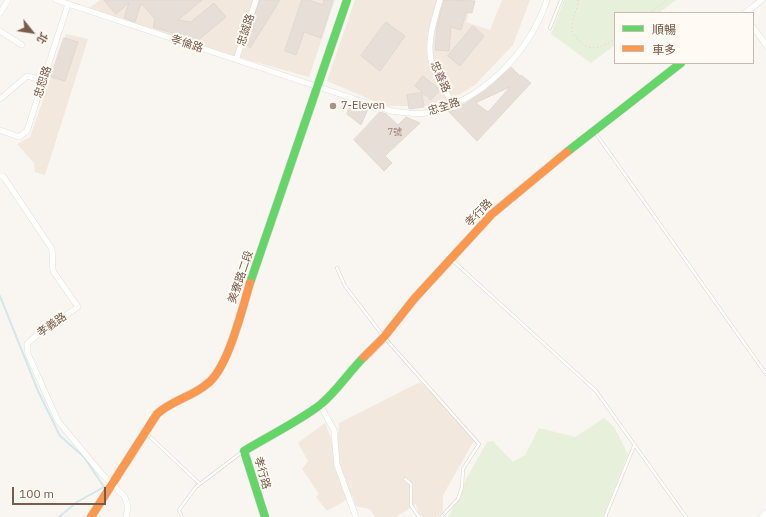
<!DOCTYPE html>
<html>
<head>
<meta charset="utf-8">
<style>
	body { margin:0 }
	#map { position:relative; width:766px; height:517px; overflow:hidden; background:#f9f5f0; font-family:"IBM Plex Sans","Noto Sans TC",sans-serif }
	canvas { display:block }
	.legend { position:absolute; left:614px; top:12px; width:140px; height:52px; box-sizing:border-box; background:#fffaf3; border:1px solid #cabbb1; margin:0; padding:5px 7px; list-style:none; font-size:12px; color:#7a5c4d }
	.legend li { display:flex; align-items:center; gap:8px; height:20px }
	.legend b { width:20px; border:1px solid #cabbb1 }
	.north { position:absolute; left:12px; top:12px; width:40px; height:40px; -webkit-text-stroke:3px #fffaf3; paint-order:stroke; rotate:120deg; font-size:11px; font-weight:700; line-height:16px; text-align:center; color:#7a5c4d }
	.north::after { content:''; display:block; margin:auto; width:14px; height:18px; background:#7a5c4d; clip-path:polygon(50% 0,100% 100%,50% 72%,0 100%) }
	.scale { position:absolute; left:12px; top:487px; width:94px; height:18px; box-sizing:border-box; border:2px solid #7a5c4d; border-top:0; padding-left:5px; font-size:12px; line-height:14px; white-space:nowrap; color:#7a5c4d; -webkit-text-stroke:3px #fffaf3; paint-order:stroke }
</style>
</head>
<body>
<div id="map">
<canvas width="766" height="517"></canvas>
<ul class="legend">
<li><b style="height:5px;background:#63d668"></b>順暢</li>
<li><b style="height:5px;background:#ff974d"></b>車多</li>
</ul>
<div class="north">北</div>
<div class="scale">100 m</div>
</div>
<script>
const context = document.querySelector('canvas').getContext('2d');
context.lineJoin = 'round';
function paint(path, color) { context.fillStyle = color; context.fill(path, 'evenodd'); }
function strokePath(path, color, width, dash) { context.strokeStyle = color; context.lineWidth = width; context.lineCap = dash ? 'butt' : 'round'; context.setLineDash(dash || []); context.stroke(path); }
function write(font, color, halo, rows, align = 'center') {
  context.font = font + ' "IBM Plex Sans","Noto Sans TC",sans-serif'; context.lineWidth = 4; context.setLineDash([]); context.textBaseline = 'middle'; context.strokeStyle = halo; context.fillStyle = color; for (const [text, x, y, turn = 0] of rows) {
    context.save(); context.translate(x, y); context.rotate((+turn || 0) * Math.PI / 180); context.textAlign = isNaN(turn) ? turn : align; if (halo) context.strokeText(text, 0, 0); context.fillText(text, 0, 0); context.restore();
  }
}
const residential = new Path2D(`
	M100,0H335L309,77L237,57L88,9Z
	M355,0H473L466,22L490,30L502,0H530L513,45L475,85L442,105L428,106H386L327,81Z
	M66,34L88,39L45,175L35,172L34,163L17,144L30,137Z
	M420,382L445,406L475,439L443,495V512L437,517H423L419,514L416,504L396,517H375L370,509L355,506L353,496L327,511L316,497L319,494L302,469L308,461L298,443L325,423L332,440L338,438L339,423Z`);
const green = new Path2D(`
	M564,0H676L659,13H615V45L591,63L551,34Z
	M604,418L614,427L628,454L603,517H447L450,515L459,492L487,442L493,441L513,462L525,455L539,428L575,437Z`);
const stream = new Path2D(`
	M0,296L38,391L60,436L84,457L104,487L77,502L59,517`);
const building = new Path2D(`
	M104,0H202L178,20L191,22L214,3L226,17L197,41L153,27L155,19L141,3L135,22L124,18L129,3L116,14Z
	M260,0H280L250,48L246,43Z
	M302,0H308L323,5L324,0H333L321,38L304,32L296,55L285,51Z
	M444,0L475,1L472,13L466,12L461,30L451,27L449,51L435,50L437,28Z
	M386,22L405,36L380,71L361,56Z
	M473,26L484,36L460,66L448,56Z
	M64,38L78,42L65,81L51,77Z
	M511,67L520,76L521,75L531,83L477,141L448,111L455,110L486,90ZM510,87L488,112L476,103Z
	M423,76L440,90L431,100L415,86Z
	M422,93L424,107L409,109L407,95Z
	M351,103L368,109L361,125L347,114Z
	M380,112L386,114L398,125L406,117L420,123L385,156L392,163L384,171L354,140Z`);
const path = new Path2D(`
	M578,0C578,10 570,20 572,31C573,34 576,38 579,41C591,53 603,47 615,38
	M649,13L667,0`);
const lane = new Path2D(`
	M550,28L561,0
	M594,131L766,374
	M452,260L596,391L686,517
	M337,268L345,286L384,337L479,444L463,469L462,487L458,499L441,517
	M146,433L200,484
	M405,479L411,484V505L419,517
	M182,517L179,510L196,487L242,452
	M605,517L634,446`);
const street = new Path2D(`
	M56,0L391,111C402,112 415,115 425,113C481,103 529,53 547,0
	M440,0C434,21 425,45 433,67C439,80 447,92 453,106
	M0,13L8,0
	M745,13L762,0
	M753,27L766,45
	M0,31L22,45
	M236,60L256,0
	M0,99L27,76L43,80
	M0,130L19,137L27,131L68,4
	M0,176H3L52,249L53,271L78,307L39,333L27,344L28,354L58,421L101,473L125,497L128,508L126,517
	M320,405L334,430L337,465L356,517
	M762,517L766,513`);
const fast = new Path2D(`
	M567,152L681,63
	M250,283L347,0
	M265,517L244,451C267,437 299,421 320,405C337,391 348,373 364,357`);
const slow = new Path2D(`
	M364,357L384,337L414,299L492,214L567,152
	M91,517L157,414C172,400 192,397 207,384C228,369 242,309 250,283`);
const markers = [
	[333,106,4,"#a69286"]
];
const numberNames = [
	["7號",395,132]
];
const streetNames = [
	["忠誠路",246,30,-72],
	["孝倫路",187,44,18],
	["忠善路",440,77,66],
	["忠恕路",43,82,-72],
	["忠全路",444,107,-18],
	["孝行路",479,213,-46],
	["美寮路二段",241,277,-71],
	["孝義路",52,325,-35],
	["孝行路",262,473,74]
];
const poiNames = [
	["7-Eleven",341,106]
];
paint(residential, '#f2e8de');
paint(green, '#e7f0db');
strokePath(stream, '#d0e8ea', 2);
paint(building, '#e6ded7');
strokePath(building, '#e2d8d2', 1);
strokePath(lane, '#d7d1cb', 3.5);
strokePath(street, '#d7d1cb', 6);
strokePath(fast, '#d9d2cb', 9);
strokePath(slow, '#d9d2cb', 9);
strokePath(path, '#dcd5d0', 1, [1, 3]);
strokePath(lane, '#fefefd', 2.5);
strokePath(street, '#fefefd', 5.5);
strokePath(fast, '#63d668', 8);
strokePath(slow, '#ff974d', 8);
for (const [x, y, r, color] of markers) { const dot = new Path2D(); dot.arc(x, y, r, 0, 2 * Math.PI); context.fillStyle = color; context.fill(dot); strokePath(dot, '#fffaf3', 1.5); }
write('9px', '#977e72', null, numberNames);
write('11px', '#7a5c4d', '#fffaf3', streetNames);
write('11px', '#7a5c4d', '#fffaf3', poiNames, 'left');
</script>
</body>
</html>
